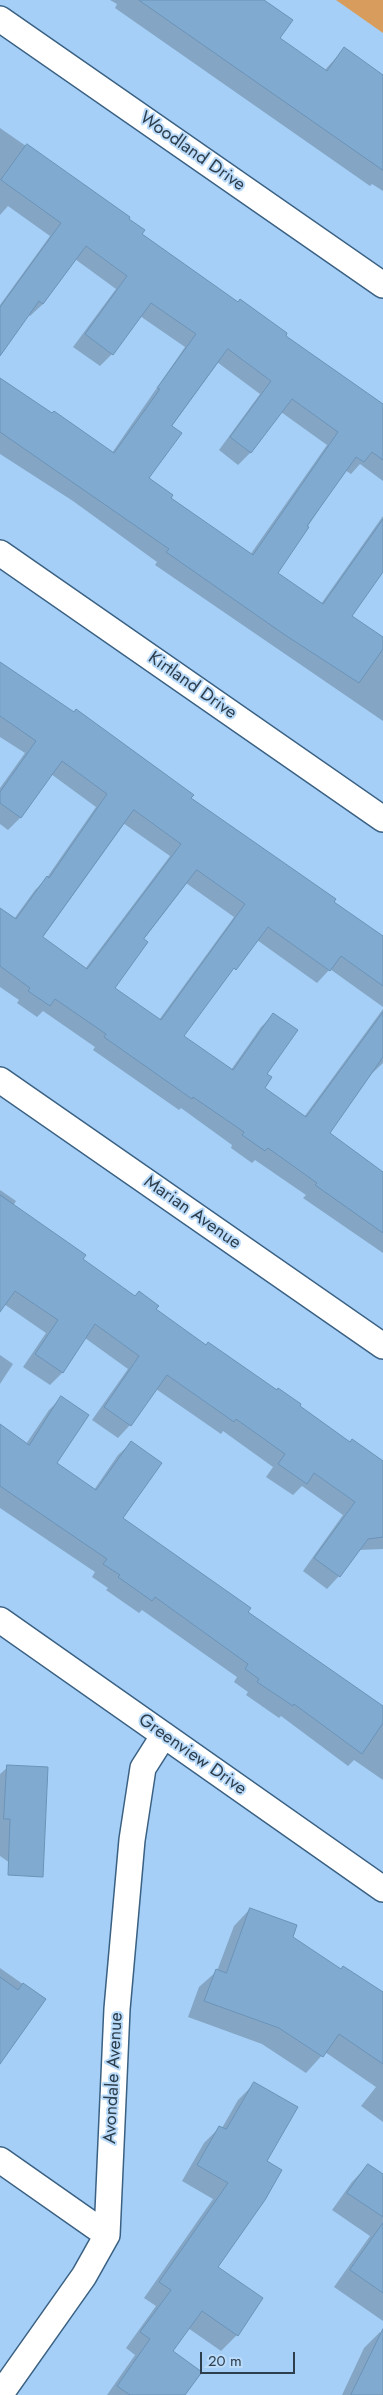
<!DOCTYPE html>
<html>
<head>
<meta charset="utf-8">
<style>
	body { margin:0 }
	#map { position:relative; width:383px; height:2395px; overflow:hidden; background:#a5cff6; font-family:Jost,sans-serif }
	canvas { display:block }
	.scale { position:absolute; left:200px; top:2352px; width:95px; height:22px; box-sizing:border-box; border:2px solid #2d3e4d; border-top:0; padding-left:6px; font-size:15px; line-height:18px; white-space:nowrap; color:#2d3e4d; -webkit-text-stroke:4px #badbfa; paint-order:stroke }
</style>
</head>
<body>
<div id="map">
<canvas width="383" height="2395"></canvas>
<div class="scale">20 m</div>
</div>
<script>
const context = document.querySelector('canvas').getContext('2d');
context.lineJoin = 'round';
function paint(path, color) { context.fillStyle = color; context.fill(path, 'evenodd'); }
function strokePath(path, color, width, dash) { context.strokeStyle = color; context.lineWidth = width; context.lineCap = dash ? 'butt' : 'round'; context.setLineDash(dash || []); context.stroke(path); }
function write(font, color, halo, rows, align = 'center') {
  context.font = font + ' Jost,sans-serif'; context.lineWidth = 4; context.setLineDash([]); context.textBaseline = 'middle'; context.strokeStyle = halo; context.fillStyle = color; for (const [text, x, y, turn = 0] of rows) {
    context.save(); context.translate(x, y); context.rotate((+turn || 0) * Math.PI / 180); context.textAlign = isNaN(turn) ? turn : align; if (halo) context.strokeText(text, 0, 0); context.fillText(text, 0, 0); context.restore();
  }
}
const green = new Path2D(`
	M336,0H383V33Z`);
const shadow = new Path2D(`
	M110,0H262L278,39L324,71L344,49L383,82V191L372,184L370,186L115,8L117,4Z
	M0,128L128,217L127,219L140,234L383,406V481L360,464L351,474L345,470L277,573L321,604L383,516V570L351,616L383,638V721L155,565L157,562L73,501L0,454V380L112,453L185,347L140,316L112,354L100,366L73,347L116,289L75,259L43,304L30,316L28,314L0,354V305L50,236L8,206L0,215ZM217,362L260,394L219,450L238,465L250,453L281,412L327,445L250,555L169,499L148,478L171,426Z
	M0,663L383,938V1007L330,969L317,983L257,940L223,981L183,1036L231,1070L261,1027L274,1014L263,1089L304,1117L383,1009V1063L366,1079L328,1133L383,1173V1253L303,1198L306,1195L255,1160L252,1163L231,1148L232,1145L181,1108L179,1110L93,1050L95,1047L43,1011L37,1017L17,1003L19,1000L0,987V910L14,919L35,890L46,879L96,807L51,774L20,818L8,830L0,824V788L25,753L0,737ZM123,823L170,856L85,969L41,937ZM186,883L234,917L159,1020L113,988L142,939Z
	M0,1190L16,1201L13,1206L81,1259L205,1346L298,1406L383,1468V1549L358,1550L339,1576L327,1589L303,1571L343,1515L302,1486L293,1495L266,1477L273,1467L223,1431L221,1434L156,1389L130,1425L118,1438L92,1420L128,1369L85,1338L62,1373L50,1385L23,1367L46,1333L4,1304L0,1309Z
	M0,1355L13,1364L0,1384Z
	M61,1398L55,1464L94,1490L118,1455L131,1443L122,1518L247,1613L383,1707V1780L354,1760L348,1766L281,1716L279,1718L246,1695L248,1692L234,1682L237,1677L142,1610L139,1613L106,1590L108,1588L92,1577L95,1572L0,1508V1426L26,1444L49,1410Z
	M8,1767L42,1865L30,1877L0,1856V1774Z
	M250,1909L383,1999V2122L361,2106L376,2087L325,2052L306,2073L262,2044L188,2017L199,1987L217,1971L234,1926Z
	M0,1968L44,1999L0,2061Z
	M254,2084L265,2161L216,2267L237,2335L221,2351L188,2328L172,2352L184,2395H107L135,2355L126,2348L156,2306L144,2298L213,2199L182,2181L204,2143L220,2127L222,2128L238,2100Z
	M368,2165L383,2175V2321L334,2287L370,2236L332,2210L352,2182Z
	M380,2332L383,2334V2395H342L364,2348Z`);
const building = new Path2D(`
	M139,0H264L293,20L280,38L327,71L344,47L383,75V170Z
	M27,144L130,217L129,219L145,230L142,234L238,302L240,299L287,333L286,336L383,404V460L372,452L364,462L356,457L307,526L309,527L278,573L323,604L383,519V572L352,616L383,637V649L359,683L285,635L166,552L169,549L0,432V378L52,413L54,411L114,453L160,389L157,388L196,334L151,303L113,355L85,334L127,276L86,246L43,304L39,301L0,356V307L61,223L1,180ZM228,349L271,381L230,437L251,453L292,399L338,432L253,555L171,498L173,495L149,478L182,433L172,426Z
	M0,662L74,712L76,709L194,795L191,798L336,899L334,902L383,936V986L341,956L330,971L268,927L236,970L234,968L184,1036L233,1070L273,1013L298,1030L267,1074L272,1077L265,1088L306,1117L383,1012V1057L330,1133L383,1172V1233L315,1185L317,1183L268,1148L265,1151L242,1135L244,1132L193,1097L192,1099L104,1037L106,1034L55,999L50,1006L28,991L30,988L0,966V908L16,919L47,876L49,878L107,794L62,761L21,818L0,803V792L36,741L0,716ZM134,810L181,844L87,969L43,937ZM197,870L245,904L161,1020L115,988L148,942L144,939Z
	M0,1195L86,1255L83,1259L135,1296L139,1291L159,1306L156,1309L206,1345L208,1342L277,1390L278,1388L301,1404L300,1406L350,1442L352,1439L383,1461V1537L368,1539L340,1577L314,1558L355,1502L314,1473L307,1484L278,1464L285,1454L236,1419L234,1422L167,1375L131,1426L104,1407L139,1356L95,1324L63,1373L35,1354L58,1320L15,1291L0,1312Z
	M61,1396L89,1415L57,1463L96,1490L131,1441L162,1463L123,1518L251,1608L248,1612L383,1706V1723L362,1754L294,1704L293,1706L257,1682L259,1679L245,1669L248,1664L155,1597L152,1601L118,1577L120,1575L103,1564L107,1559L0,1486V1424L29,1445Z
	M7,1765L48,1767L43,1877L8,1875L10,1819H4Z
	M250,1908L297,1925L293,1937L341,1969L343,1966L383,1992V2064L339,2034L323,2057L279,2028L204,2001L216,1969L226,1973Z
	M0,1977L18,1990L23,1983L46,1999L0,2064Z
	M254,2082L298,2107L267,2161L282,2170L265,2200L218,2267L263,2298L238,2336L202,2311L173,2351L202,2372L185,2395H130L117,2386L150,2339L140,2332L171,2290L159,2282L228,2183L197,2165L219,2126L226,2129Z
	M368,2164L383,2174V2217L347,2193Z
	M383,2223V2293L350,2270Z
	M383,2329V2395H351Z`);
const minor = new Path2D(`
	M0,19L383,285
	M0,553L383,819
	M0,1080L383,1346
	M0,1620L383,1889
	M0,2160L107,2235
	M0,2395L84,2276L107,2235L117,2009L132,1840L143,1768L164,1735`);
const streetNames = [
	["Woodland Drive",192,152,35],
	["Kirtland Drive",192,686,35],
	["Marian Avenue",192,1213,35],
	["Greenview Drive",192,1755,35],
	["Avondale Avenue",114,2078,-87]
];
paint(green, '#d89d5d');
paint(shadow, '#0003');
paint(building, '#81aad0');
strokePath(building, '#6b93b7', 1);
strokePath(minor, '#3a6082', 28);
strokePath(minor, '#fff', 25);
write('18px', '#2d3e4d', '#badbfa', streetNames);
</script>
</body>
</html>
